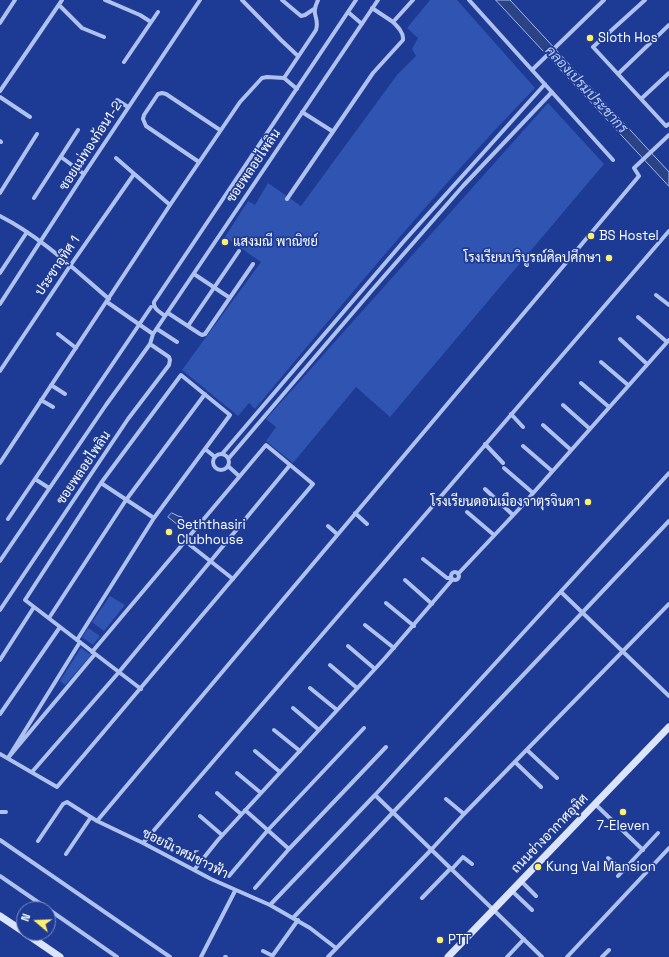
<!DOCTYPE html>
<html>
<head>
<meta charset="utf-8">
<style>
	body { margin:0 }
	#map { position:relative; width:669px; height:957px; overflow:hidden; background:#1d3b94; font-family:"Space Grotesk",sans-serif }
	canvas { display:block }
	.north { position:absolute; left:16px; top:901px; width:40px; height:40px; box-sizing:border-box; background:#1d3b94; border:1px solid #7789bf; border-radius:50%; rotate:289deg; font-size:11px; font-weight:700; line-height:16px; text-align:center; color:#fff }
	.north::after { content:''; display:block; margin:auto; width:14px; height:18px; background:#ffef6e; clip-path:polygon(50% 0,100% 100%,50% 72%,0 100%) }
</style>
</head>
<body>
<div id="map">
<canvas width="669" height="957"></canvas>
<div class="north">N</div>
</div>
<script>
const ctx = document.querySelector('canvas').getContext('2d');
ctx.lineJoin = 'round';
function paint(path, color) { ctx.fillStyle = color; ctx.fill(path, 'evenodd'); }
function trace(path, color, width, dash) { ctx.strokeStyle = color; ctx.lineWidth = width; ctx.lineCap = dash ? 'butt' : 'round'; ctx.setLineDash(dash || []); ctx.stroke(path); }
function label(font, color, halo, rows, align = 'center') {
  ctx.font = font + ' "Space Grotesk",Sarabun,sans-serif'; ctx.lineWidth = 3.5; ctx.setLineDash([]); ctx.textBaseline = 'middle'; ctx.strokeStyle = halo; ctx.fillStyle = color; for (const [text, x, y, turn = 0] of rows) {
    ctx.save(); ctx.translate(x, y); ctx.rotate((+turn || 0) * Math.PI / 180); ctx.textAlign = isNaN(turn) ? turn : align; if (halo) ctx.strokeText(text, 0, 0); ctx.fillText(text, 0, 0); ctx.restore();
  }
}
paint(new Path2D(`
	M430 0H457L535 88C436 190 346 300 255 409L249 403 238 416 182 370 261 262 225 237 248 201 255 205 268 183 301 206 397 75 416 56 412 49 418 38 407 28Z
	M548 103 604 164 390 417 356 387 293 463 266 441 276 427 266 419Z
	M110 596 125 605 104 631 92 622Z
	M88 628 100 636 93 645 82 637Z
	M81 648 91 655 65 685 60 681Z`), '#3054b2');
const water = new Path2D(`
	M496 0H510L669 172V186Z
	M172 513 178 516 182 517V520L186 525 183 529 168 517Z`);
paint(water, '#2b4285');
trace(water, '#a2b9f1', 1);
trace(new Path2D(`
	M105 0 140 15 151 22
	M242 0 281 40 298 56
	M282 0 301 16 305 15 314 9
	M469 0 613 160
	M645 0 593 47 666 126 669 124
	M59 5 82 28 104 37
	M372 8 393 22
	M348 12 362 24
	M0 23 15 0
	M124 62 158 12
	M532 70 604 0
	M618 74 669 25
	M284 78 297 89
	M0 91 62 0
	M0 97 30 117
	M641 99 669 73
	M117 100 128 107
	M302 112 332 131
	M0 141 1 142
	M61 157 84 174
	M116 158 170 205
	M199 162 146 126 143 119 144 115 158 94 162 93 166 94 220 130
	M0 193 37 134
	M34 198 78 130
	M287 199 373 73 403 40C404 33 398 27 393 22L413 0
	M0 216C41 237 74 269 109 299
	M0 273 27 232
	M194 274 230 298
	M656 295 669 305
	M107 302 153 334
	M0 304 84 174 200 0
	M168 313 200 334 202 335 205 334 253 264
	M165 316C160 312 153 309 154 302L356 0
	M638 317 667 342
	M188 326 239 251
	M157 329 177 342
	M58 334 76 348
	M620 339 647 364
	M601 362 628 385
	M0 371 70 266 134 174
	M581 383 609 407
	M51 385 65 394
	M41 400 53 407
	M563 405 590 429
	M511 414 523 427
	M543 425 571 450
	M485 444 503 463
	M523 446 552 471
	M205 449 215 457
	M213 462a8 8 0 1 1 16 0a8 8 0 1 1-16 0Z
	M222 454 404 241 545 84
	M229 458 373 289 463 186 552 92
	M0 463 170 205 240 102 262 78 267 77 284 78 316 30C320 17 310 16 318 0
	M228 466 239 476
	M504 468 533 493
	M35 479 49 488
	M101 483 154 518
	M485 489 513 515
	M467 512 494 535
	M355 513 367 524
	M8 519 151 307
	M328 526 337 534
	M185 541 233 579
	M423 559 447 578H450
	M0 561 106 405 150 344 153 334 378 0
	M451 576a4 4 0 1 1 8 0a4 4 0 1 1-8 0Z
	M458 574 519 509 669 340
	M405 580 432 604
	M561 592 669 696
	M386 603 414 626
	M0 610 128 419 169 365 170 360 169 357 150 344
	M49 618 126 500 205 394
	M365 625 394 648
	M77 640 154 518 230 415 181 375 101 483 25 600 141 689
	M80 642 8 758 95 654
	M348 646 375 669
	M0 660 34 607
	M330 665 357 688
	M310 688 337 710
	M293 708 319 730
	M0 714 60 627
	M274 730 300 751
	M527 750 557 778
	M255 751 280 772
	M0 754 57 787 313 484 266 445 92 652
	M515 762 541 787
	M32 772 119 672 290 465
	M237 773 261 793
	M217 793 241 814
	M375 795 542 957
	M446 799 464 814
	M595 804 643 850
	M245 810 289 849
	M0 812H6
	M200 816 222 835
	M97 821 639 176 634 168 669 135
	M0 840 170 957
	M38 841 63 804 67 802 97 821 143 843 211 879 270 905 310 928 336 948
	M143 843 669 231
	M66 854 91 817
	M608 858 623 871
	M452 869 463 857 472 864
	M194 870 218 840 385 658 452 580
	M0 876 48 909
	M229 876 268 830 364 728
	M618 876 658 833
	M521 881 536 896
	M255 888 289 849 386 747
	M512 891 532 910
	M422 898 451 868
	M270 905 375 795 669 473
	M48 909 117 957
	M293 918 669 521
	M263 951 271 955H273L298 920
	M201 957 235 891
	M225 957H226
	M328 957 431 850 464 814 669 604
	M507 957 524 939
	M567 957 669 848
	M602 957 609 950`), '#afc1ef', 4);
trace(new Path2D(`
	M0 916 24 932
	M25 933 60 957
	M448 957 669 727`), '#dce4fb', 7);
for (const [x, y, r, color] of [
	[590,38,4,"#ffef6e"],
	[591,236,4,"#ffef6e"],
	[225,242,4,"#ffef6e"],
	[609,258,4,"#ffef6e"],
	[588,502,4,"#ffef6e"],
	[169,532,4,"#ffef6e"],
	[623,812,4,"#ffef6e"],
	[538,867,4,"#ffef6e"],
	[440,940,4,"#ffef6e"]
]) { const dot = new Path2D(); dot.arc(x, y, r, 0, 2 * Math.PI); ctx.fillStyle = color; ctx.fill(dot); trace(dot, '#1d3b94', 1.5); }
label('13px', '#fff', '#1d3b94', [
	["Sloth Hos",598,38],
	["BS Hostel",599,236],
	["แสงมณี พาณิชย์",233,242],
	["โรงเรียนบริบูรณ์ศิลปศึกษา",601,258,"right"],
	["โรงเรียนดอนเมืองจาตุรจินดา",580,502,"right"],
	["Seththasiri",177,525],
	["Clubhouse",177,540],
	["7-Eleven",623,826,"center"],
	["Kung Val Mansion",546,867],
	["PTT",448,940]
], 'left');
label('13px', '#fff', '#1d3b94', [
	["ซอยแม่ทองก้อน1-2",91,146,-57],
	["ซอยพลอยไพลิน",254,166,-56],
	["ประชาอุทิศ 1",58,266,-56],
	["ซอยพลอยไพลิน",84,468,-56],
	["ถนนช่างอากาศอุทิศ",550,834,-46],
	["ซอยนิเวศม์ชาวฟ้า",185,854,27]
]);
label('italic 14px', '#bbccf6', '#1d3b94', [
	["คลองเปรมประชากร",586,90,47]
]);
</script>
</body>
</html>
